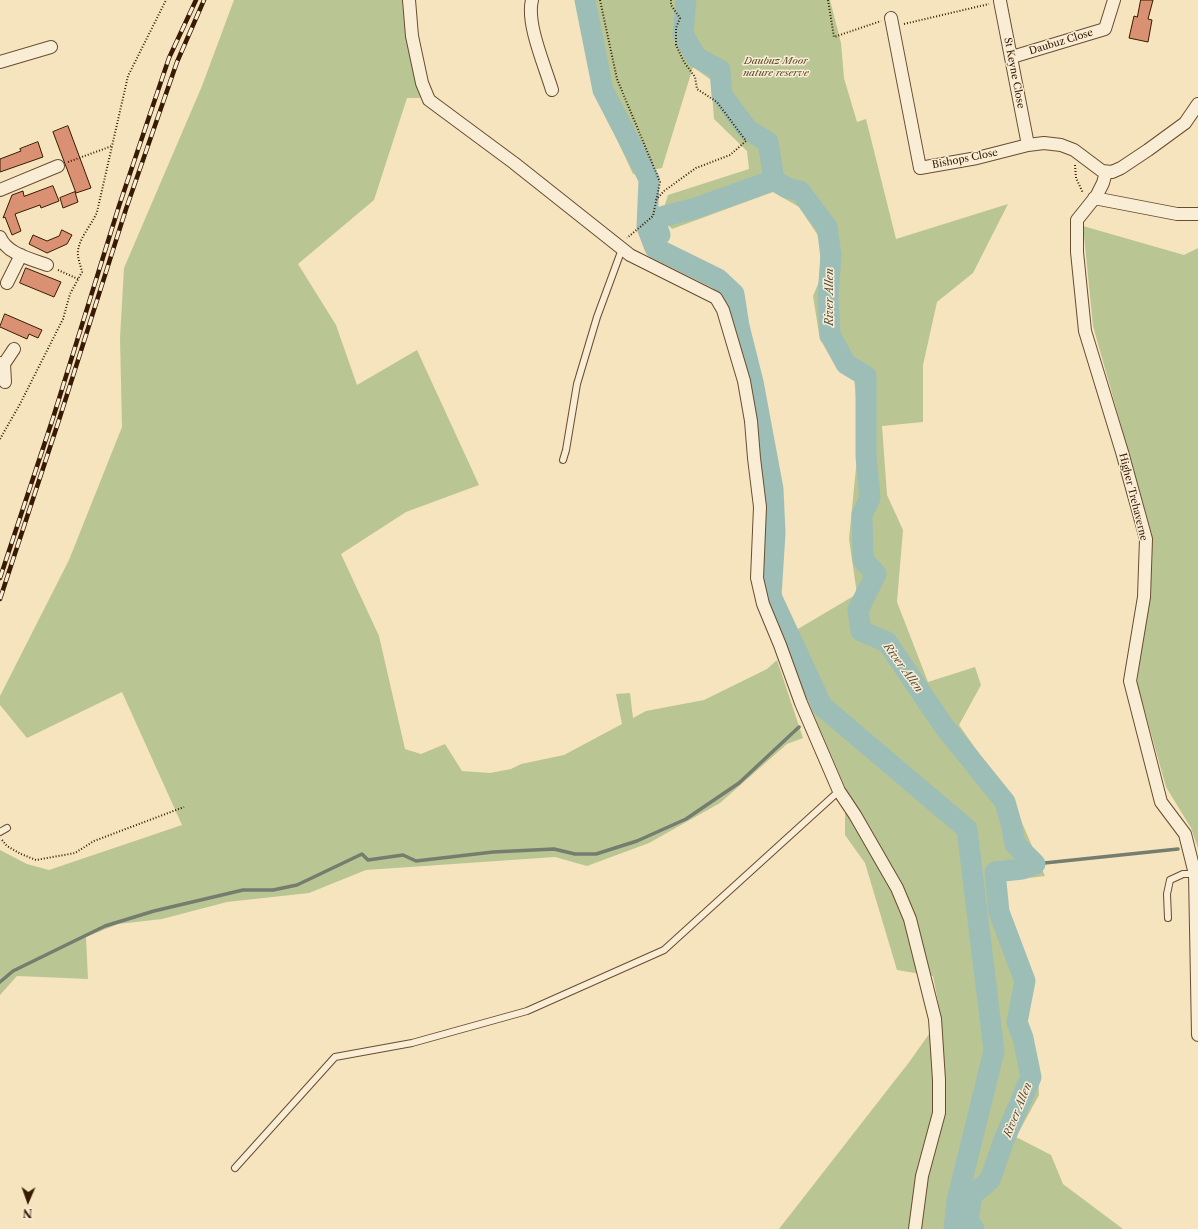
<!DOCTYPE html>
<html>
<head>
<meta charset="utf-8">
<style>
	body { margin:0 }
	#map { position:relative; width:1198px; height:1229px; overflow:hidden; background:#f6e4be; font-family:"Libre Caslon Text",serif }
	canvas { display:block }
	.north { position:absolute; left:8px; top:1181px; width:40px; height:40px; -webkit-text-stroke:3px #f9edd5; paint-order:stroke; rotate:182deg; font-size:11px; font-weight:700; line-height:16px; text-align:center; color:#381b02 }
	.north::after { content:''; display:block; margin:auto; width:14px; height:18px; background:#381b02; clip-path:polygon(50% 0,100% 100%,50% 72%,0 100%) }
</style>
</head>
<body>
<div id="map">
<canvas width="1198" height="1229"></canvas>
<div class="north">N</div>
</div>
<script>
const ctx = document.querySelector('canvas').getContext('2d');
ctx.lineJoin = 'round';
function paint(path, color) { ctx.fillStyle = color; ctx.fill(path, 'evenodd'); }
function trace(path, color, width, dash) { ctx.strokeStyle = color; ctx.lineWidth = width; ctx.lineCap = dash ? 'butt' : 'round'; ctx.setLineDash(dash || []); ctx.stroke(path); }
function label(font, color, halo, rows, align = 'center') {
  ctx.font = font + ' "Libre Caslon Text",serif'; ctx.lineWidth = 3; ctx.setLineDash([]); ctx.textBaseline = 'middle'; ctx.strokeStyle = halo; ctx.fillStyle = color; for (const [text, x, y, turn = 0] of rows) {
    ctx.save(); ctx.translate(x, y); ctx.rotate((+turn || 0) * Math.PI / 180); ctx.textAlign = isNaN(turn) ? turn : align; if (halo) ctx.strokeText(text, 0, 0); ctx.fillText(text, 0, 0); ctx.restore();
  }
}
paint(new Path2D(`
	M234 0H402L409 51 420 98H407L374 200 298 264 336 325 357 385 417 350 479 485 406 512 341 554 379 636 405 749 421 754 445 744 462 771 490 773 511 769 521 764 564 755 622 724 616 694 630 693 633 718 646 711 704 700 767 669 777 660 803 738 787 744 720 803 649 843 587 866 555 857 366 870 309 893 227 902 162 919 118 924 86 937 88 979 17 976 0 995V850L27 864 49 870 182 825 122 692 27 738 0 705V696L69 560 122 427 120 338 124 268 202 86Z
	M576 0H830L841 43 844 78 857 122 866 119 896 239 1008 204 973 273 937 302 923 365V422L882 426 887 495 903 530 897 602 928 682 975 667 981 685 959 725 1013 802 1045 876 990 883 1031 983 1009 1017 1038 1067 1039 1095 1016 1137 1051 1155 1063 1184 1123 1229H779L910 1061 941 1017 933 976 897 970 865 863 845 835V787L781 639 857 594 849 539 860 427 854 380 820 340 813 296 821 277 819 237 799 207 773 192 672 229 661 217 668 195 749 169 747 151 714 119 711 80 693 67 662 168 633 174 599 101Z
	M1083 226 1184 255 1198 248V848L1191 828 1166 787 1137 683 1150 588 1152 535 1093 326Z`), '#bac594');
trace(new Path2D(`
	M816 712 822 706
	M1035 864 1178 849
	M0 982 13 971 105 926 154 911 243 890H273L297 885 362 854 368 860 403 855 416 861 493 852 554 849 575 854H596L637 841 686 819 739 783 799 727`), '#757d6e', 3.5);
trace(new Path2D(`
	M585 0 603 90 649 179 647 227 655 248 718 279 734 294 739 326 753 382 773 489 775 533 771 596 822 706 967 829 994 1051 957 1201 954 1229
	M686 0 683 34 696 57 720 70 722 95 748 130 768 142 774 180 787 188 800 191 827 227 831 255 828 296 830 335 846 364 866 376V456L870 498 862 515 863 560 876 574 858 610 861 631 887 642 943 725 1005 802 1011 823 1015 844 1035 864 1022 869 995 872 999 912 1025 981 1017 1022 1023 1038 1031 1077 1004 1140 990 1180 972 1195 968 1220 974 1229
	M653 238 660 235 656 223 661 217 696 208 774 180`), '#9dbeb6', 21);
const building = new Path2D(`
	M1141 0H1153L1148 19 1152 20 1148 42 1129 38 1134 16 1137 17Z
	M68 126 91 188 76 193 53 132Z
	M38 142 43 157 0 172V159L21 151 20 149Z
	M53 186 59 201 41 208 40 205 15 214 21 231 12 235 5 217 3 218 12 195 23 191 24 196Z
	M75 192 78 202 63 208 60 198Z
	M62 230 72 235 67 244 47 253 29 244 33 235 47 241 59 236Z
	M26 268 61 282 54 297 20 283Z
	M5 314 42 330 38 338 29 334 27 339 0 327Z`);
paint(building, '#d99073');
trace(building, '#381b02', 1);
const lane = new Path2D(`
	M563 460 566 450 577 384 597 317 622 249
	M0 832 7 828
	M1168 918 1167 894 1170 880 1183 874H1195
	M235 1168 335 1057 412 1043 527 1011 664 950 839 791`);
const street = new Path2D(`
	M409 0 412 36 422 83 429 100 514 163 630 255 716 298 723 310 744 381 751 421 754 458 760 507 757 578 763 604 780 645 801 703 839 791 855 815 897 888 910 919 935 1019 939 1080V1113L922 1176 915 1229
	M532 0C526 24 545 66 552 90
	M1000 1 1028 145
	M891 18 920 168 977 158 1028 145 1044 143 1061 145 1074 150 1102 171 1112 172 1121 168 1148 150 1185 123 1198 104
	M1012 57 1105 29 1114 0
	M0 62 51 47
	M1106 172 1103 183 1097 195 1077 220V252L1085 331 1122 452 1146 539 1144 597 1130 681 1161 802 1185 834 1195 874 1198 1035
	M0 190 58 166
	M1094 198 1177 214H1198
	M0 237C7 254 31 259 47 265
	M7 283 21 255
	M0 363 4 364 14 349
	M4 364 5 382`);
trace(lane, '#684d31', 8);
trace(street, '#684d31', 14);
trace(new Path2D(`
	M600 0 617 79 660 182 653 216 627 238
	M828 0 834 37 881 21
	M904 24 989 4
	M68 162 112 146
	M1075 165 1076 178 1083 193
	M656 200 664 191 696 168 730 155 746 141 717 102 697 89 695 77 684 62 676 45V28L680 18 671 5V0
	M58 270 78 279
	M0 439 20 404 63 319 70 294 82 272C81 267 79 262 78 256 76 241 92 225 97 212L128 76 166 0
	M2 840 7 846 21 854 36 860 75 853 94 841 184 807`), '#381b02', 2, [1, 2]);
trace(lane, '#f9edd5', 6);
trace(street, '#f9edd5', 12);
const rail = new Path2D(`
	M0 578 53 418 119 206 169 58 196 0
	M0 599 59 420 126 209 177 62 204 0`);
trace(rail, '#381b02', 4.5);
trace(rail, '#f9edd5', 3, [9]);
label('10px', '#381b02', '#f9edd5', [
	["Daubuz Close",1061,42,-17],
	["St Keyne Close",1014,73,79],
	["Bishops Close",965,159,-11],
	["Higher Trehaverne",1133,497,76]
]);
label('italic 10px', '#5f4e2e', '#f9edd5', [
	["Daubuz Moor",776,61],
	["nature reserve",776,73]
]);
label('italic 11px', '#564c38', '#f9edd5', [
	["River Allen",830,297,-90],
	["River Allen",903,668,54],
	["River Allen",1018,1110,-68]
]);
</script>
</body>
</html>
